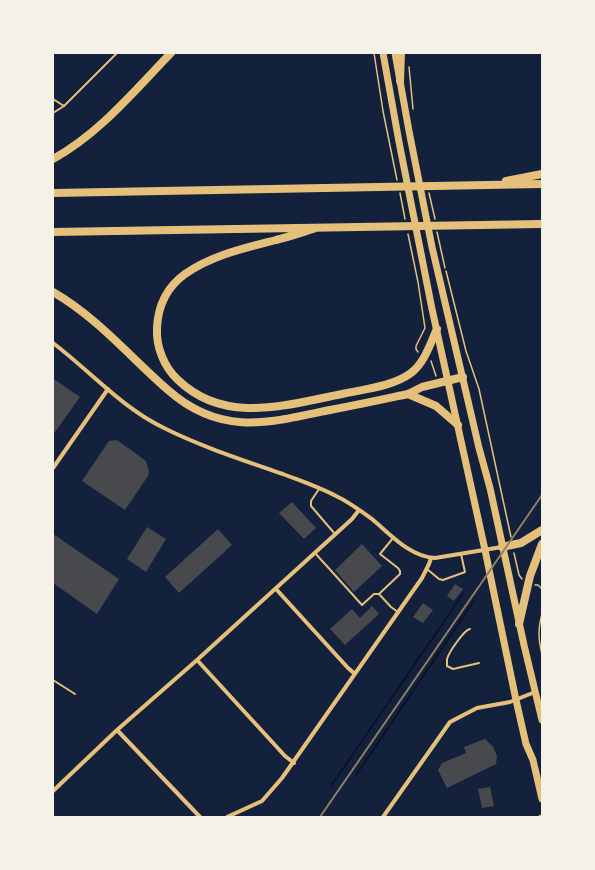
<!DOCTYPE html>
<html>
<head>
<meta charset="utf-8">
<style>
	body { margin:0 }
	#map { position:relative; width:595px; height:870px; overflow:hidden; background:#14213d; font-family:"Fira Sans",sans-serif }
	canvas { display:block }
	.frame { position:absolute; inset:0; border:54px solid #f6f1e7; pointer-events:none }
</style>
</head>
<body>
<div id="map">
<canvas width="595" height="870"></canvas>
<div class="frame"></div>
</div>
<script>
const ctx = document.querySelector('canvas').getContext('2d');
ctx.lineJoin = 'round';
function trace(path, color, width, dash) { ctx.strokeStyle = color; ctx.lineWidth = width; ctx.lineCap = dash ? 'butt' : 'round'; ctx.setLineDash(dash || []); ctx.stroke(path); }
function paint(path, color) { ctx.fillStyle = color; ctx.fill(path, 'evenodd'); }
trace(new Path2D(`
	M356 775 474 601
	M331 786 463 594`), '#0b132b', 2);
paint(new Path2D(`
	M54 379 80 397 55 432 53 431V380Z
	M117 440 146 461 149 472 148 476 125 510 82 481 109 441Z
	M292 502 316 528 304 539 279 513Z
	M147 527 166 539 146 572 127 559Z
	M218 529 232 545 179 593 165 577Z
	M53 534 119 579 97 614 53 583Z
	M362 544 382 566 354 592 335 570Z
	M455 584 463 589 454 601 447 596Z
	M423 603 433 610 423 623 413 617Z
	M372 606 379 614 345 645 330 629 352 609 360 618Z
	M485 739 493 747 497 756 496 764 447 788 438 770 442 763 466 753 464 747Z
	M490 787 494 806 482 808 478 789Z`), '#48494c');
trace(new Path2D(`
	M374 53 383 111 397 180
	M409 67 413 109
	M400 193 405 219
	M429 193 435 219
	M437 232 445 268
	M408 234 418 282 425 328 416 346V349L418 352
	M446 271 466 351 479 389 511 537
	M431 361 436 376
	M514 553 519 575 522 579
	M535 585H538L542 589
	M542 614C538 629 538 638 542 654`), '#e5c07b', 1.5);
trace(new Path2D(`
	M53 99 64 106
	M53 113 64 106 117 53
	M319 489 311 501V506L335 534
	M315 553 362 605 374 594H379L400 574V571L398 568 380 554 393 538
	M427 569 439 579 443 580 465 572 461 554
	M379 594 391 607 398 612
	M470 629C464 630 449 652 447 659 447 661 447 664 447 666L453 669 479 663
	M53 680 75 694`), '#e5c07b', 2);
trace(new Path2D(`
	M53 343C90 371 122 408 164 428 202 447 243 460 283 474 301 481 319 487 336 496 349 502 361 511 372 519 390 534 410 557 435 558L502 547
	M53 468 108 389
	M276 589 348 668 355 674
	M197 660 285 756 294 763
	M117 730 200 817
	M53 791 117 730 197 660 352 519 359 510
	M227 817 262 801 282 778 422 578 429 564 431 558
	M383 817 450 722 477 708 510 702 535 692
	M540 817 542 816`), '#e5c07b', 4);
trace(new Path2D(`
	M383 53 399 142 432 309 485 550 516 700 526 744 533 760 542 799
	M395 53 409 131 432 247 479 448 490 488 524 645 542 720`), '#e5c07b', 7);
trace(new Path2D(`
	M400 81 401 53
	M53 159C100 133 134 91 171 53
	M506 181 542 174
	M53 193 542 184
	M316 228C303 232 289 237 276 240 245 248 212 255 185 274 167 287 158 306 157 328 156 347 164 367 178 380 225 425 286 405 342 394 364 389 392 387 411 373 425 362 430 344 437 329
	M53 232 542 224
	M53 292C98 318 130 357 168 390 219 435 265 424 325 411 353 406 380 400 408 394L422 387 463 377
	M408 394 436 406 458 425
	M502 547 521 543 542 530
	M519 624 530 576 542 544`), '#e5c07b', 8);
trace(new Path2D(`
	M320 817 542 495`), '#918062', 2);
</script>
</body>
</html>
